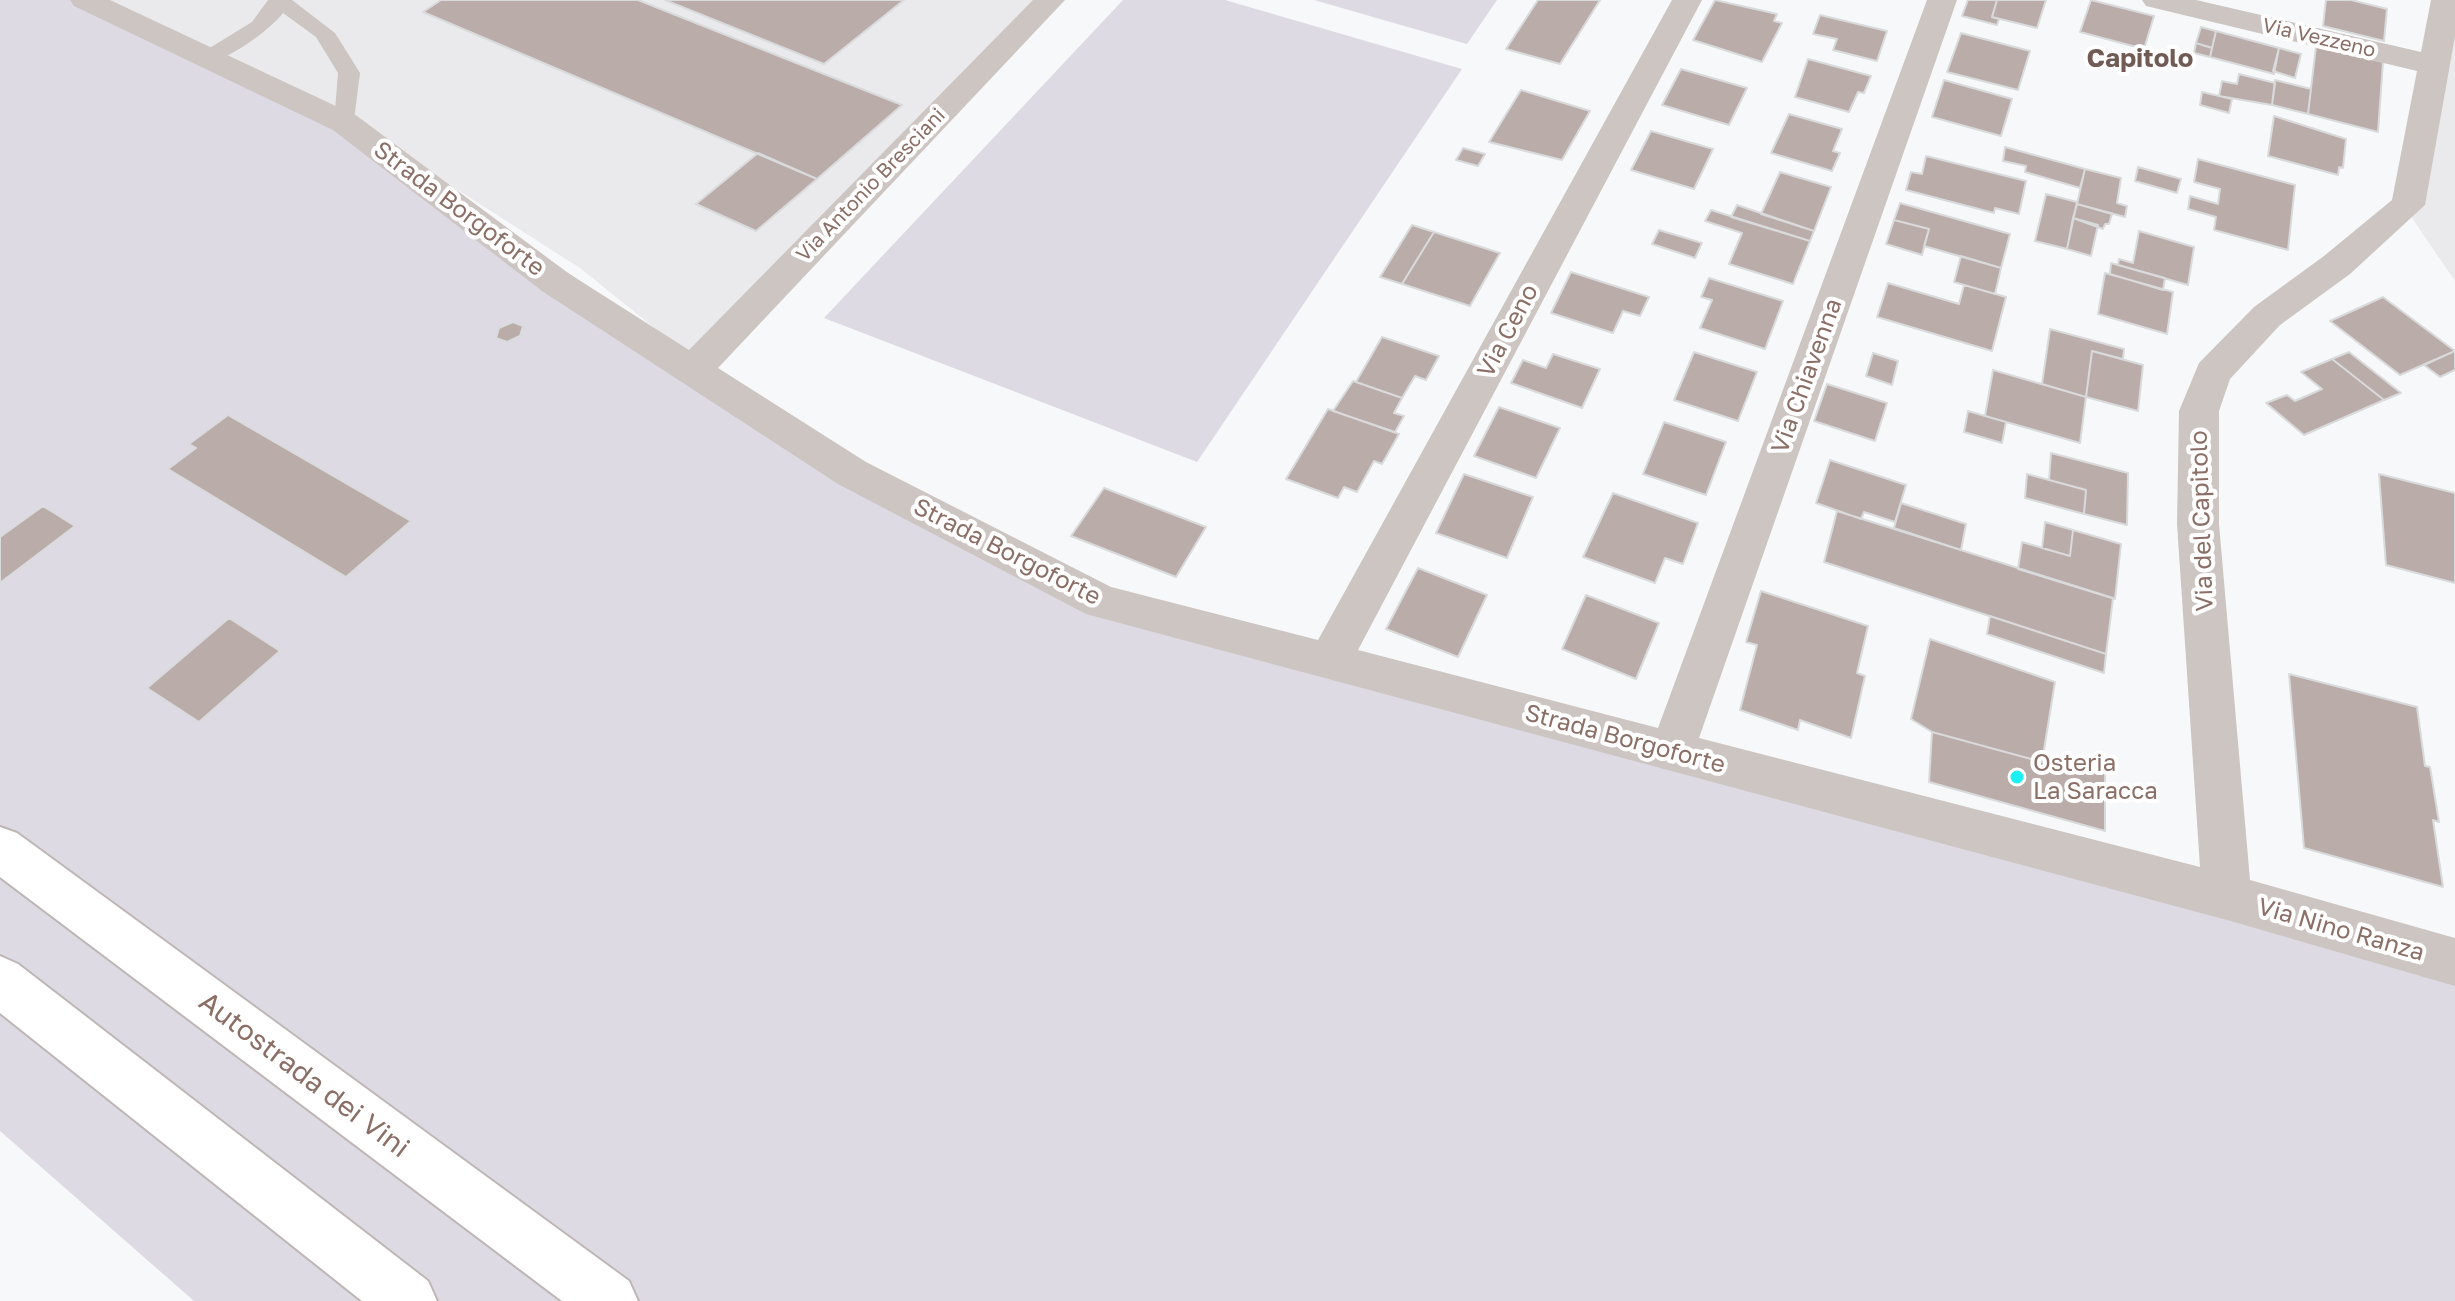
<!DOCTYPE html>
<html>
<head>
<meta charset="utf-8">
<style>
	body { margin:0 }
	canvas { display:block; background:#f7f8fa }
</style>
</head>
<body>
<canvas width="2455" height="1301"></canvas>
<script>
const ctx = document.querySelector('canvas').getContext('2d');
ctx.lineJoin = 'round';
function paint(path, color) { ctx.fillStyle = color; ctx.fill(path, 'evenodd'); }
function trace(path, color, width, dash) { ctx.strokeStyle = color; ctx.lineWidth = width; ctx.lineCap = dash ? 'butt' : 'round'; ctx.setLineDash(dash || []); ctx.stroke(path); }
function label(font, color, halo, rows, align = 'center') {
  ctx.font = font + ' "Golos Text",sans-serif'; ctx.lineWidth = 8; ctx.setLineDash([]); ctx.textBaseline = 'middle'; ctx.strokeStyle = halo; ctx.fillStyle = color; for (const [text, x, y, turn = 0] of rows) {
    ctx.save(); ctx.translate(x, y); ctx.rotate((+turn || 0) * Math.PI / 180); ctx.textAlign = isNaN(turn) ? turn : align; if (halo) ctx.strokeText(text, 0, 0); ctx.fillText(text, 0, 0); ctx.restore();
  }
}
paint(new Path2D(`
	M79 0H1053L698 363 580 268 345 118Z
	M2455 0V281L2403 205Z`), '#eae9eb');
paint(new Path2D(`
	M0 0H79L345 118 698 363 1104 603 2455 969V1301H194L0 1131Z
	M1123 0H1225L1462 69 1197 462 824 318Z
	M1314 0H1497L1467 44Z`), '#dedae4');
const building = new Path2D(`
	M441 0H638L902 105 817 179 423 12Z
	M665 0H904L824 64Z
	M1538 0H1600L1560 64 1506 49Z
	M1715 0 1777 14 1774 21 1782 23 1762 62 1693 40Z
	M1968 0H1997L1992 17 1999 19 1997 25 1962 16Z
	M1997 0H2046L2037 28 1992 17Z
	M2091 0 2154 16 2144 49 2080 32Z
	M2326 0H2351L2387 9 2384 41 2323 26Z
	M1820 15 1887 31 1877 61 1833 50 1837 39 1813 34Z
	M2201 27 2216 31 2212 48 2196 43Z
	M2216 31 2279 48 2274 74 2210 57Z
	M1961 33 2030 51 2018 90 1947 72Z
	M2196 43 2212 48 2210 57 2194 53Z
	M2316 46 2383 62 2378 132 2308 114Z
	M2279 48 2301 54 2295 78 2273 71Z
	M1808 59 1871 76 1864 93 1858 92 1849 112 1795 97Z
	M1681 69 1747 88 1729 125 1662 105Z
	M2239 74 2275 83 2272 105 2219 96 2222 81 2237 84Z
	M1944 80 2012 99 2001 136 1932 117Z
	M2275 80 2311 89 2308 114 2272 105Z
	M1521 90 1590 111 1562 160 1489 142Z
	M2202 92 2232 99 2229 113 2200 105Z
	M1789 114 1842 129 1833 151 1840 153 1832 171 1771 153Z
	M2274 116 2346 139 2343 168 2339 167 2338 175 2268 156Z
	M1651 131 1713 149 1694 189 1631 170Z
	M2005 147 2085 169 2080 188 2025 172 2026 166 2003 161Z
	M1463 148 1485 154 1478 166 1456 160Z
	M758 153 817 179 756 231 696 204Z
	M1926 156 2026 181 2019 214 1995 208 1994 213 1906 190 1911 172 1922 174Z
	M2198 159 2295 185 2288 250 2214 230 2216 217 2188 209 2190 196 2218 204 2220 189 2194 182Z
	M2138 167 2181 179 2177 193 2135 181Z
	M2085 169 2121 178 2117 203 2127 206 2125 217 2077 204Z
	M1780 172 1831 187 1814 231 1761 214Z
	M2046 194 2077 202 2067 249 2035 241Z
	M1900 203 2010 234 2001 268 1924 246 1929 229 1894 220Z
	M2077 204 2112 214 2109 224H2105L2103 229 2073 218Z
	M1737 205 1814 231 1810 241 1731 217Z
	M1711 210 1810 241 1793 284 1729 264 1742 233 1705 221Z
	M2073 218 2098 225 2091 256 2067 249Z
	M1894 220 1929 229 1922 255 1886 244Z
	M1412 225 1434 232 1402 284 1380 277Z
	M1659 230 1702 243 1695 258 1652 244Z
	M2139 231 2194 247 2188 285 2118 265 2119 259 2133 263Z
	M1434 232 1500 253 1470 306 1402 284Z
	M1961 256 2001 268 1995 294 1954 282Z
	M2111 263 2165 278 2163 290 2110 274Z
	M1571 272 1649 297 1640 316 1623 311 1613 333 1551 313Z
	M2105 273 2173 292 2167 334 2098 314Z
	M1709 278 1783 301 1765 349 1700 328 1712 300 1701 297Z
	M1888 283 1959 304 1964 285 2006 297 1992 351 1877 317Z
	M2383 297 2455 351 2400 375 2330 321Z
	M513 322 523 326 520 336 507 342 496 338 499 328Z
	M2050 329 2124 349 2123 359 2092 351 2086 397 2042 384Z
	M1382 337 1439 356 1426 380 1415 376 1402 398 1356 382Z
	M2092 351 2143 365 2138 411 2086 397Z
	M2455 351V370L2440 377 2424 365Z
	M1694 352 1757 372 1738 421 1674 400Z
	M2349 352 2401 393 2384 400 2332 359Z
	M1873 353 1898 361 1892 385 1866 376Z
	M1553 354 1600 369 1582 408 1511 383 1523 360 1546 368Z
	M2332 359 2384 400 2304 435 2266 403 2287 395 2295 401 2322 389 2301 372Z
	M1993 370 2086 397 2080 443 1985 416Z
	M1353 381 1402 398 1394 413 1404 416 1395 432 1333 411Z
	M1827 384 1887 403 1875 441 1814 421Z
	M1499 407 1560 428 1536 478 1474 456Z
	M1328 409 1399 434 1382 464 1374 461 1357 492 1344 487 1338 498 1286 479Z
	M1968 411 2006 422 2002 443 1964 432Z
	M228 415 411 521 346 577 168 469 196 448 189 444Z
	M1664 422 1726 442 1706 495 1643 474Z
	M2051 453 2128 473 2127 525 2084 514 2086 490 2049 480Z
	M1830 460 1906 485 1895 522 1864 512 1861 519 1816 503Z
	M1464 474 1533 497 1507 558 1436 533Z
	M2027 474 2086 490 2084 514 2025 498Z
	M2379 474 2455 493V583L2386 565Z
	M1104 488 1206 527 1176 577 1071 536Z
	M1613 493 1698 523 1683 564 1665 558 1655 583 1583 557Z
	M1901 503 1966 524 1961 550 1894 528Z
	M43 506 75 526 0 583V537Z
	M1837 511 2113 598 2106 654 1824 562Z
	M2045 522 2073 530 2070 556 2042 548Z
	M2073 530 2121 544 2115 599 2018 569 2022 542 2070 556Z
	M1418 568 1487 595 1458 657 1386 629Z
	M1761 591 1868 626 1857 673 1865 676 1851 738 1800 720 1798 730 1740 710 1757 645 1746 642Z
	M1586 595 1659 623 1636 679 1562 649Z
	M1990 616 2106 654 2104 673 1987 634Z
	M229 618 280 651 199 722 147 688Z
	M1930 639 2055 682 2042 762 1932 732 1911 719Z
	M2289 674 2417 707 2425 766 2430 767 2439 822 2433 820 2443 887 2304 848Z
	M1932 732 2042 762V755L2105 772V831L1929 782Z`);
paint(building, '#baaca9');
trace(building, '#d9dadc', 2);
const highway = new Path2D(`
	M0 827 17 833 629 1281 638 1301H562L0 877Z
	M0 956 18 964 428 1281 437 1301H362L0 1013Z`);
trace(highway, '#bdb6b4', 4);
paint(new Path2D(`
	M268 0H292L335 33 360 73 353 128 345 130 334 123 338 73 316 37 283 13C269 31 221 67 198 62L195 57 252 22Z`), '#ccc5c2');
paint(new Path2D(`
	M70 0H110L357 116 568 273 689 350 1033 0H1065L718 368 866 462 1111 587 1318 640 1672 0H1702L1358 650 1658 728 1927 0H1957L1699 738 2200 867 2177 524 2179 411 2199 363 2254 307 2324 256 2392 200 2417 71 2146 6 2142 0H2196L2421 52 2431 0H2455V36L2425 205 2350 274 2280 325 2230 379 2219 411V524L2250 880 2455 938V986L2227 920 1086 614 838 484 542 291 333 130 74 6Z`), '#ccc5c2');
paint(highway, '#fff');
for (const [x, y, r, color] of [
	[2017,777,8,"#1cf0f5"]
]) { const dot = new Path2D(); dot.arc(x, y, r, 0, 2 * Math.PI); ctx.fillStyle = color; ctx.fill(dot); trace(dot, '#fff', 3); }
label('20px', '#8b6f66', '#fff', [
	["Via Vezzeno",2319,38,13],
	["Via Antonio Bresciani",871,185,-46]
]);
label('24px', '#8b6f66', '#fff', [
	["Strada Borgoforte",459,209,37],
	["Via Ceno",1508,331,-62],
	["Via Chiavenna",1807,376,-70],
	["Via del Capitolo",2202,521,-92],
	["Strada Borgoforte",1007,552,27],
	["Strada Borgoforte",1625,739,15],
	["Via Nino Ranza",2341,930,16]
]);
label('24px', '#8b6f66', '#fff', [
	["Osteria",2033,763],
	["La Saracca",2033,791]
], 'left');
label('bold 26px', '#705b55', '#fff', [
	["Capitolo",2140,59]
]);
label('28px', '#8b6f66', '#fff', [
	["Autostrada dei Vini",304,1075,37]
]);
</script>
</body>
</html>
